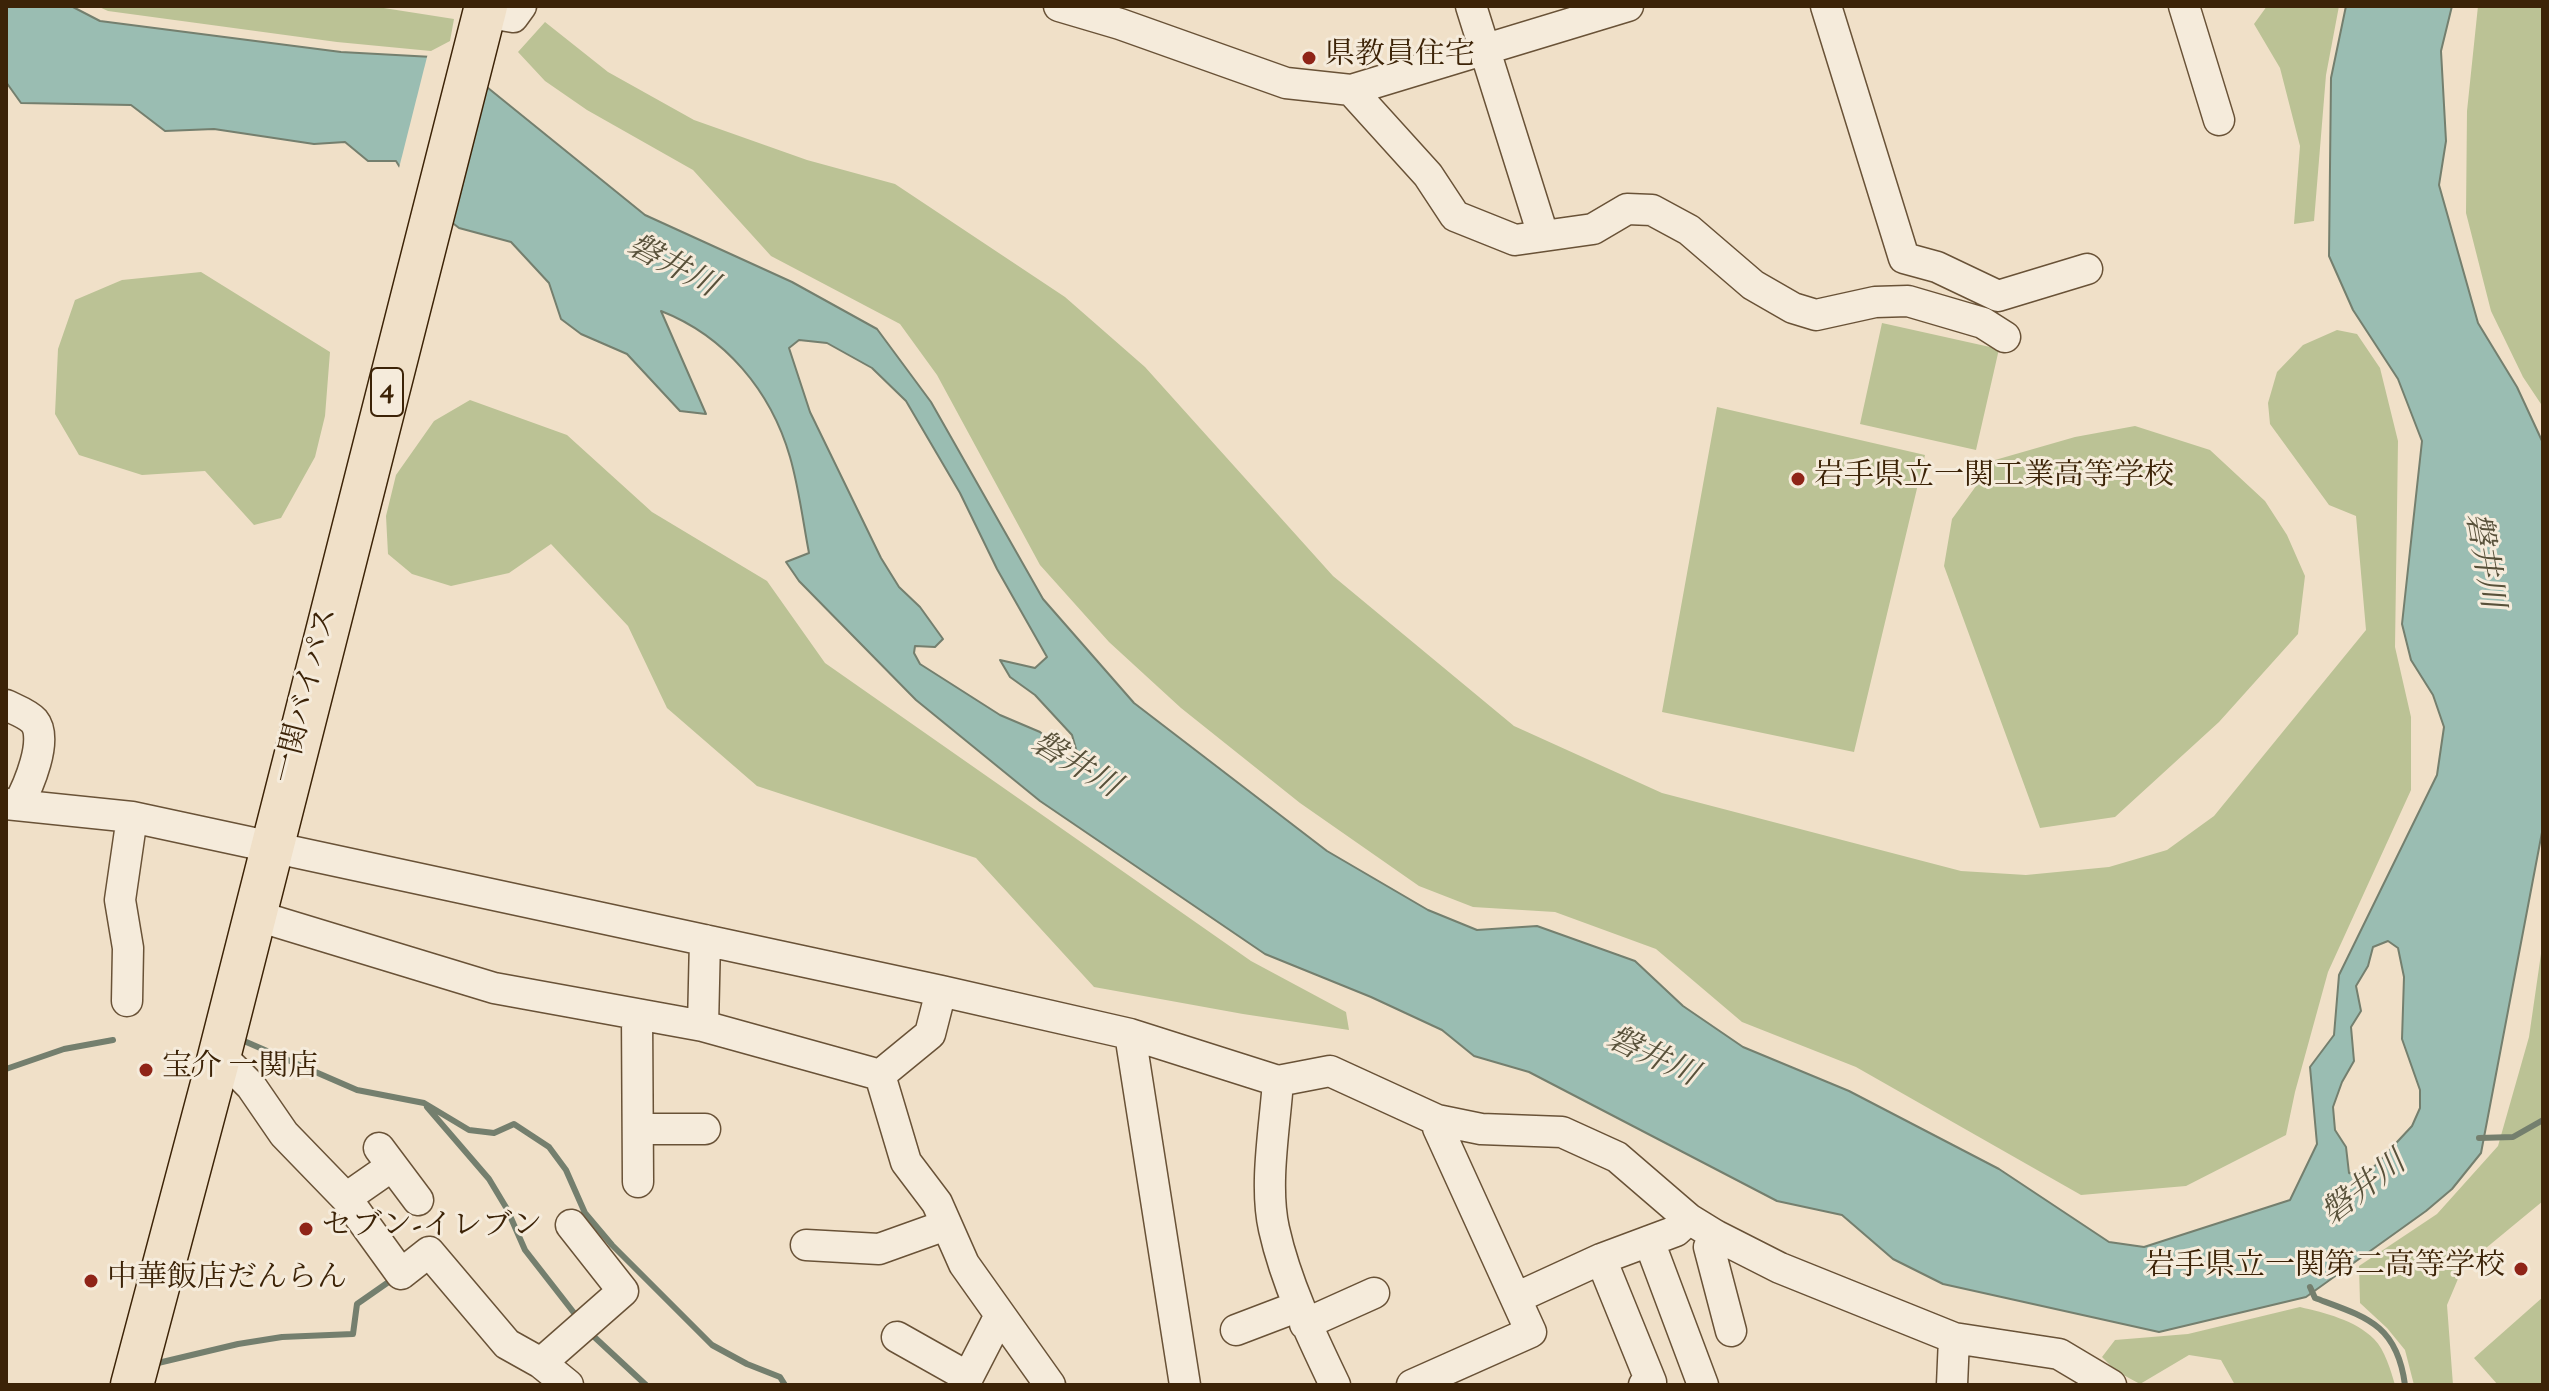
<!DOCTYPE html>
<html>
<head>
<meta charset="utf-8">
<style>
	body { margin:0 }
	#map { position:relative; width:2549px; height:1391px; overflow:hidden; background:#f0e0c8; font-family:"Sorts Mill Goudy",serif }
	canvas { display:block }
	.frame { position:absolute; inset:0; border:8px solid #3c2307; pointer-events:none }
</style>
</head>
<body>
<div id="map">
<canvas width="2549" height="1391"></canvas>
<div class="frame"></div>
</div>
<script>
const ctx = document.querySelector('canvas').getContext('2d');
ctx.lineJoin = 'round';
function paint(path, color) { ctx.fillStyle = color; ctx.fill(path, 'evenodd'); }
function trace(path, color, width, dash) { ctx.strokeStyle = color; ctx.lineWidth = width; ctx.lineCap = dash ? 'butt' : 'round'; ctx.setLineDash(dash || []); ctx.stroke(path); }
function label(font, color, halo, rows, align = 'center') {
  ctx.font = font + ' "Sorts Mill Goudy","Noto Serif JP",serif'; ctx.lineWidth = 6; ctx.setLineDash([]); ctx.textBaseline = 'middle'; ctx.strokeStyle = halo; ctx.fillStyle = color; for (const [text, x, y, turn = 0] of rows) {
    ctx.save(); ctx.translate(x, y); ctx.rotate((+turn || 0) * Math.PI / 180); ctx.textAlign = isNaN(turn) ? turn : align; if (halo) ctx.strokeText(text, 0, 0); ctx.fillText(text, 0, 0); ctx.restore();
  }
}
paint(new Path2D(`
	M97 6H371L454 19 450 41 431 51 337 42 108 11Z
	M2267 6H2339L2326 75 2314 221 2294 224 2300 146 2280 68 2254 24Z
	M2478 6H2543V407L2523 377 2491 311 2466 213 2467 111Z
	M545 22 608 72 694 120 807 160 895 184 1065 297 1145 367 1333 576 1514 726 1662 793 1961 871 2026 875 2109 867 2167 850 2214 816 2366 630 2356 516 2329 505 2270 424 2268 403 2277 372 2303 345 2337 330 2357 334 2380 368 2398 441 2395 647 2411 717V790L2328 972 2295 1092 2286 1135 2186 1186 2081 1195 1856 1067 1742 1022 1656 949 1555 912 1473 907 1419 886 1300 803 1181 708 1109 642 1040 565 937 375 900 324 771 256 693 170 587 110 545 81 518 52Z
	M201 272 330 352 325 416 315 457 281 518 254 525 205 471 142 475 79 455 55 414 58 349 75 300 122 280Z
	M1882 323 1999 349 1976 450 1860 424Z
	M470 400 567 435 652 512 767 581 825 663 1251 961 1346 1012 1349 1030 1243 1014 1094 987 976 858 757 786 667 708 628 626 551 544 509 573 451 586 412 574 388 554 386 516 396 475 434 421Z
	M1717 407 1925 455 1854 752 1662 712Z
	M2135 426 2210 450 2265 501 2287 535 2305 576 2298 634 2219 722 2115 817 2040 828 1944 566 1952 519 1995 460 2075 437Z
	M2543 940V1201L2463 1267 2447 1305 2453 1385H2414L2405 1350 2387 1328 2360 1303 2359 1266 2437 1214 2498 1146 2529 1037Z
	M2543 1297V1385H2498L2474 1358Z
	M2300 1307C2325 1313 2355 1320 2374 1339 2385 1350 2391 1371 2395 1385H2235L2221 1360 2189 1355 2140 1384 2116 1371 2102 1357 2115 1340 2188 1334Z`), '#bbc295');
const water = new Path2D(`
	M6 6H71L100 21 341 52 451 58 645 215 792 282 877 329 931 402 1043 599 1134 703 1327 851 1428 910 1477 930 1537 926 1635 961 1683 1006 1743 1047 1849 1091 1999 1169 2109 1242 2144 1247 2290 1200 2317 1144 2310 1067 2334 1035 2339 975 2437 775 2444 727 2433 695 2411 660 2402 624 2422 441 2398 379 2353 310 2329 256 2331 78 2346 6H2452L2441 51 2446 141 2439 185 2478 323 2517 387 2543 443V827L2481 1153 2452 1189 2426 1211 2306 1297 2159 1332 1943 1284 1893 1259 1842 1215 1777 1201 1529 1072 1474 1056 1442 1030 1371 997 1265 954 1040 801 916 700 799 581 786 562 809 553C803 522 799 488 790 457 771 391 725 336 661 311L706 414 680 411 627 354 581 334 561 319 549 283 511 242 459 228 417 195 396 161H368L345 142 314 144 214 129 165 131 131 105 21 103 6 82ZM799 340 827 343 872 368 906 401 960 493 997 569 1047 657 1035 668 1000 660 1010 677 1035 695 1072 735 1078 756 1068 757 1040 732 1000 715 920 664 914 653 915 646 935 647 943 639 920 607 899 587 881 558 810 412 789 348ZM2388 941 2398 948 2404 977 2402 1039 2420 1090V1108L2412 1126 2370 1171 2355 1175 2349 1173 2346 1147 2335 1130 2333 1107 2342 1082 2354 1061 2351 1027 2361 1011 2356 986 2368 966 2373 947Z`);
paint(water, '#9abdb2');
trace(water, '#747f6e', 2);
paint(new Path2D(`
	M428 53 453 55 450 226 415 198 398 172Z`), '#f0e0c8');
trace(new Path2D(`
	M244 1041 357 1090 424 1103 469 1130 494 1133 514 1124 549 1147 566 1170 585 1213 612 1245 712 1345 747 1364 780 1377 785 1385
	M6 1069 64 1049 113 1040
	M427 1107 489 1179 507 1209 525 1250 578 1318
	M2479 1138 2513 1137 2543 1120
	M2310 1287 2315 1298C2366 1317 2397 1324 2405 1385
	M590 1333 646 1385
	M158 1363 238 1344 282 1337 353 1334 357 1304 390 1281`), '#747f6e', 6);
const minor = new Path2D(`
	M1059 6 1120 24 1286 83 1351 90 1628 6
	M1471 6 1543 235
	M1826 6 1904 258 1937 267 1998 296 2087 269
	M2184 6 2219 120
	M501 15 513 17 521 6
	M1351 90 1428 175 1455 216 1515 240 1593 229 1627 209 1652 210 1689 230 1753 285 1793 308 1816 315 1875 302 1908 301 1983 323 2005 337
	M6 705C14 709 28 714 34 721 49 739 28 787 18 805
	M6 804 132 817 941 991 1130 1034 1185 1385
	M254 915 494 988 703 1026 880 1075
	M941 991 930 1034 880 1075 906 1162 937 1203 964 1264 1050 1385
	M127 1001 128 948 120 900 132 817
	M637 1014 638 1182
	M703 1026 705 940
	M1130 1034 1278 1081C1275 1126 1264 1185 1274 1229 1286 1283 1311 1335 1335 1385
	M218 1061 231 1066 251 1086 284 1134 346 1198 401 1274 429 1252 507 1344 541 1363 568 1385
	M1278 1081 1330 1071 1437 1120 1481 1129 1562 1132 1617 1157 1689 1219 1715 1235 1780 1268 1954 1338 1952 1385
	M638 1129H705
	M379 1148 418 1200
	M346 1198 392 1166
	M1715 1235 1709 1247 1731 1331
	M1649 1241 1703 1385
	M806 1245 879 1249 946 1225
	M1601 1259 1651 1382 1644 1385
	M1516 1298 1601 1259 1676 1231 1689 1219
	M1305 1324 1374 1293
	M1236 1330 1299 1306
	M897 1337 968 1377
	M1954 1338 2059 1354 2111 1385
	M541 1363 623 1291 571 1225
	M964 1385 999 1317
	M1412 1385 1531 1332 1438 1128 1437 1120`);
const highway = new Path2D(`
	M132 1385 218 1061 486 6`);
trace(minor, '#695237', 33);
trace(highway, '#3c2307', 45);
trace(minor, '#f5ebdb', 30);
trace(highway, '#f0e0c8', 42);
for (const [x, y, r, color] of [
	[1309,58,8,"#8f2418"],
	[1798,479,8,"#8f2418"],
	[146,1070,8,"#8f2418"],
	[306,1229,8,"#8f2418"],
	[2521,1269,8,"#8f2418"],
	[91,1281,8,"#8f2418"]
]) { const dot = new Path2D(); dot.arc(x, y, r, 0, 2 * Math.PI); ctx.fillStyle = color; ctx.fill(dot); trace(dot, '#f5ebdb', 3); }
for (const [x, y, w] of [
	[387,392,32]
]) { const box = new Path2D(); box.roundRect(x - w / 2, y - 24, w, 48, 6); ctx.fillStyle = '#f5ebdb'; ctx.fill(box); trace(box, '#3c2307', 2); }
label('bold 28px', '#3c2307', null, [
	["4",387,392]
]);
label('30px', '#3c2307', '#f5ebdb', [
	["県教員住宅",1325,58],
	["岩手県立一関工業高等学校",1814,479],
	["宝介 一関店",162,1070],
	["セブン-イレブン",322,1229],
	["岩手県立一関第二高等学校",2505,1269,"right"],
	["中華飯店だんらん",107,1281]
], 'left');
label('30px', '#3c2307', '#f5ebdb', [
	["一関バイパス",309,696,-76]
]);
label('italic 32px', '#58513a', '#f5ebdb', [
	["磐井川",671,269,28],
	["磐井川",2481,561,80],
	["磐井川",1074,768,31],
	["磐井川",1651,1060,25],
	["磐井川",2366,1191,-38]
]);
</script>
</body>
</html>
